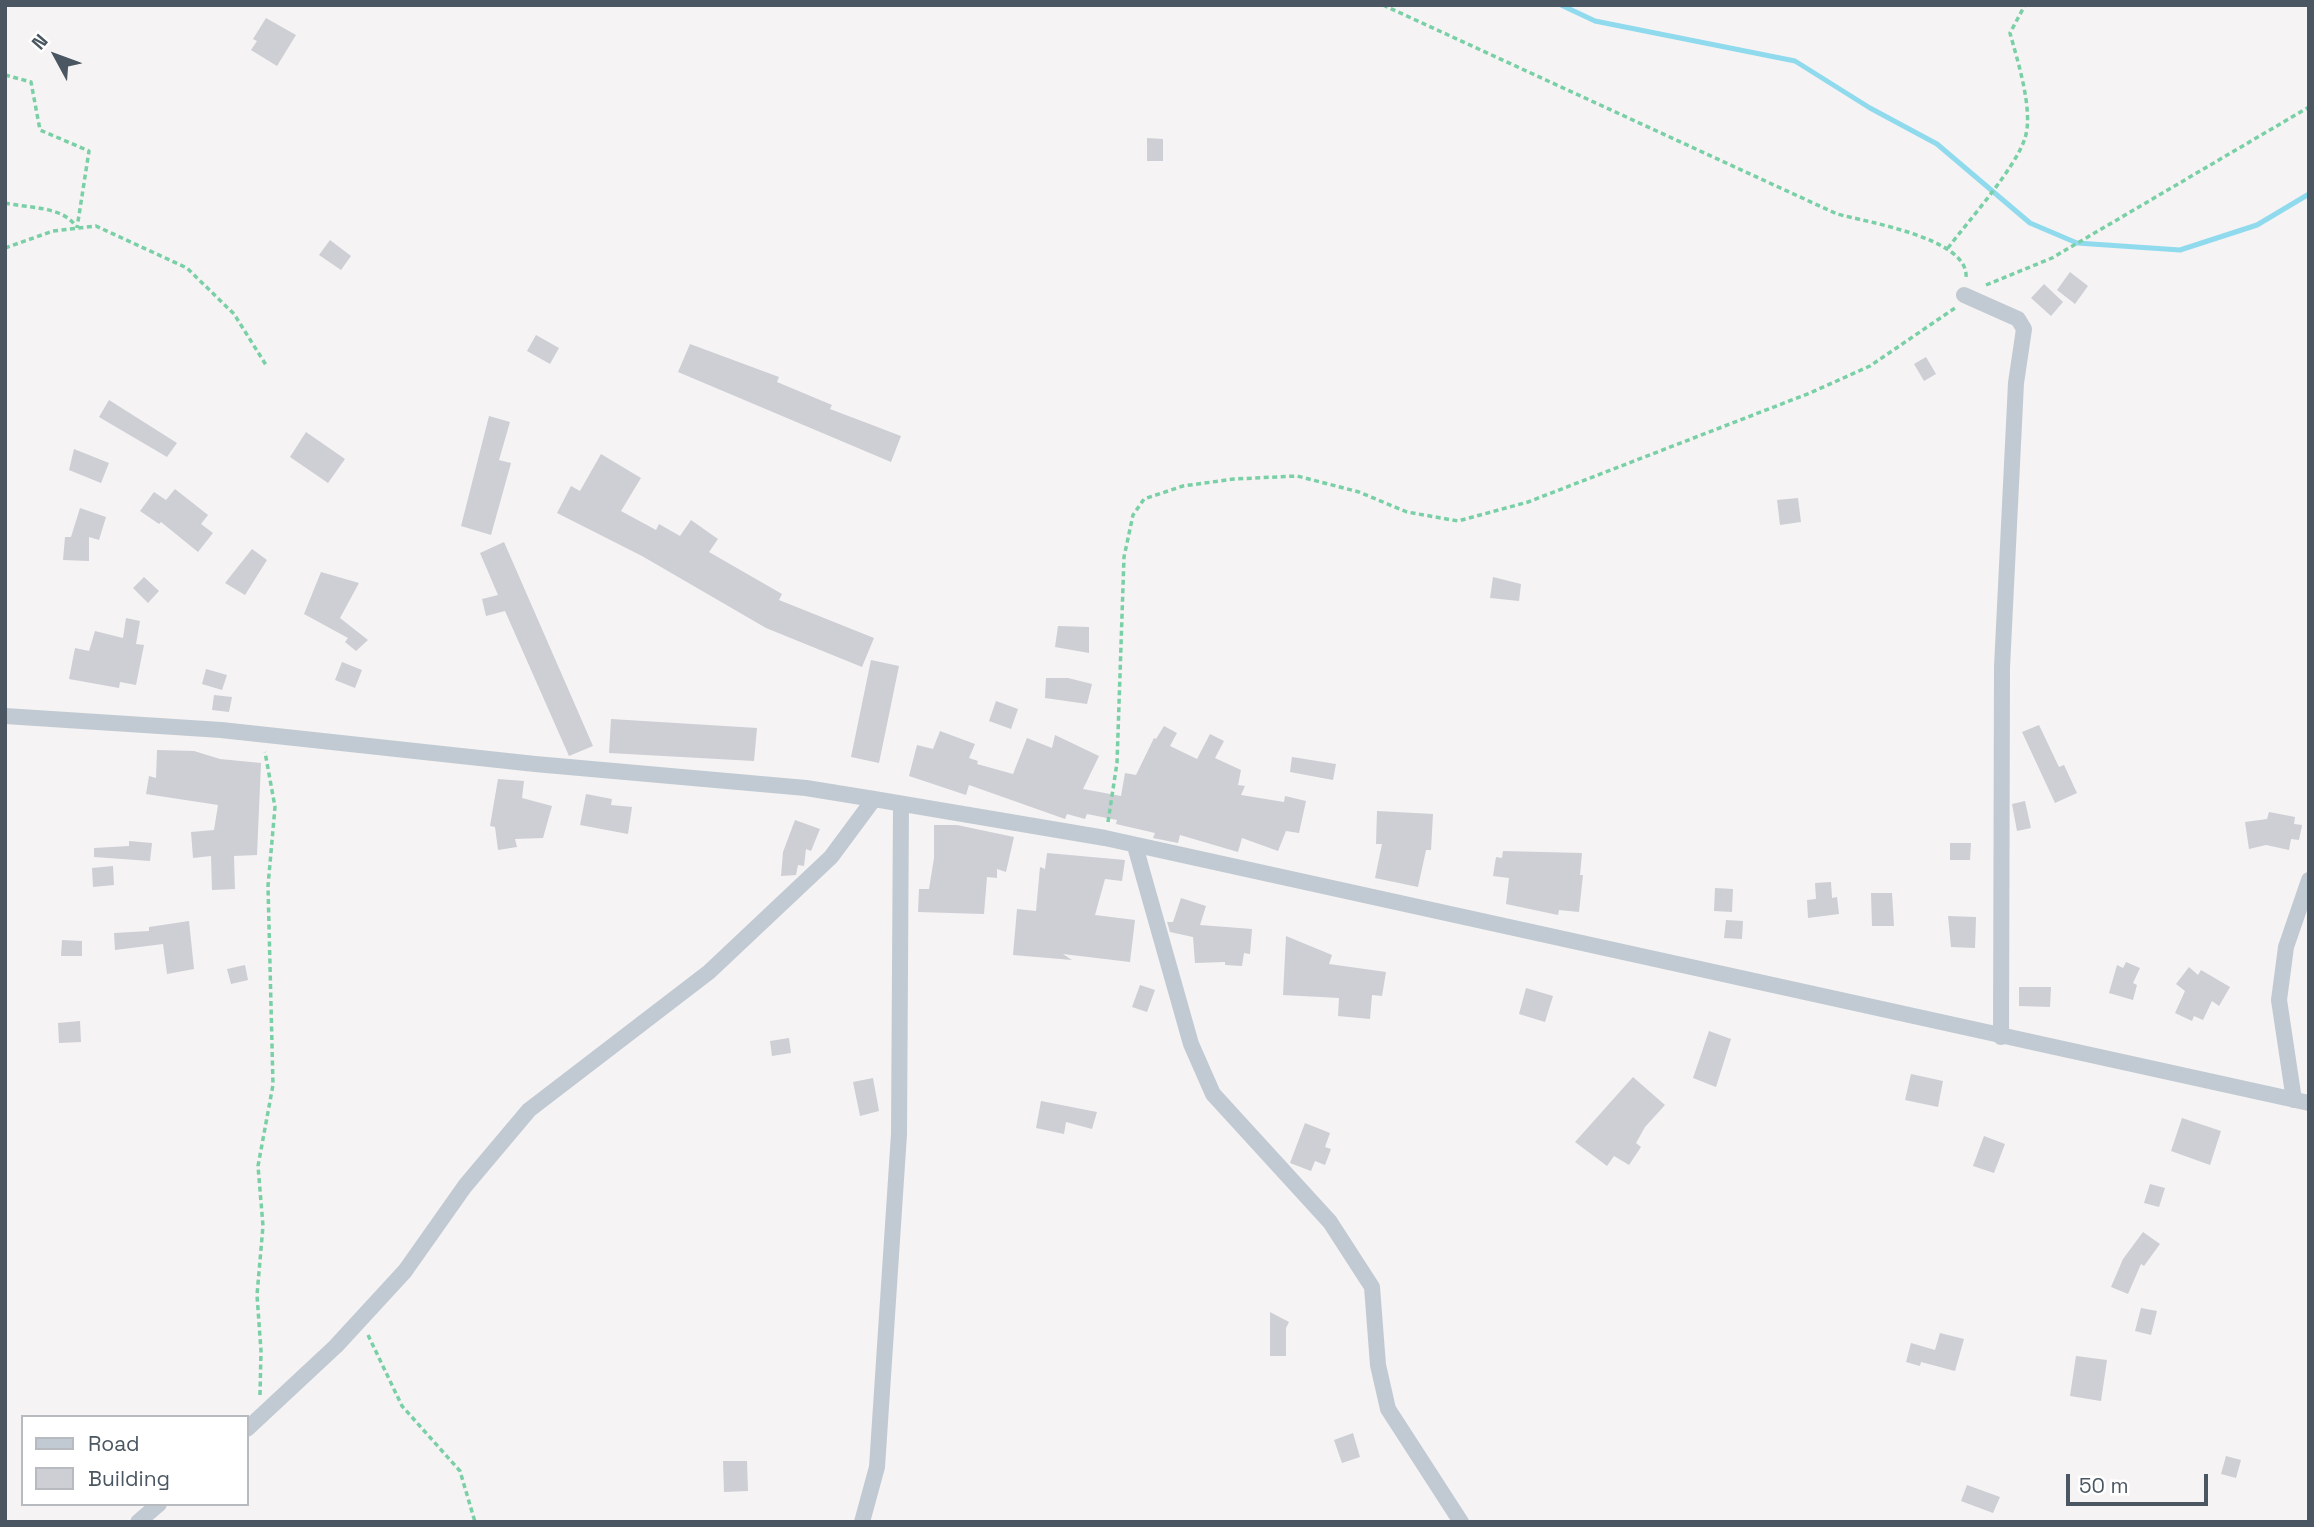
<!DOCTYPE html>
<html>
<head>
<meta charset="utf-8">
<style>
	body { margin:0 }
	#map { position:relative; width:2314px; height:1527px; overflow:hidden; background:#f5f3f3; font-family:"Space Grotesk",sans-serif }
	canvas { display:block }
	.frame { position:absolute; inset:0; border:7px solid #4a5661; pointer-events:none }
	.legend { position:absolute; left:21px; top:1415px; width:228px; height:91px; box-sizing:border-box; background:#fff; border:2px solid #b7bbc0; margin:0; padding:9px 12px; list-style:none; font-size:21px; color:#4a5661 }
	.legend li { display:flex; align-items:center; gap:14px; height:35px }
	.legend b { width:35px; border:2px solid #b7bbc0 }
	.north { position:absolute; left:21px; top:21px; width:70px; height:70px; -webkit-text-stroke:5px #fff; paint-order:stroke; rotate:311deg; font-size:19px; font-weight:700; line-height:28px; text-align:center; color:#4a5661 }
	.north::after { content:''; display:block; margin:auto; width:24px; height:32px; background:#4a5661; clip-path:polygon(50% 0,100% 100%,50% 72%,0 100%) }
	.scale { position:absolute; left:2066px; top:1474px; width:142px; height:32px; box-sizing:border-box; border:4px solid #4a5661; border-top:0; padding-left:9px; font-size:21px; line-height:24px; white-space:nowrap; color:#4a5661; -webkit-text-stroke:5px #fff; paint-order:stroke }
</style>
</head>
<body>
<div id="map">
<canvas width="2314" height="1527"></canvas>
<div class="frame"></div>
<ul class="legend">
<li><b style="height:9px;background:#c1cad2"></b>Road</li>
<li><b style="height:19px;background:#cdcfd5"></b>Building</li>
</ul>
<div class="north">N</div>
<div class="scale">50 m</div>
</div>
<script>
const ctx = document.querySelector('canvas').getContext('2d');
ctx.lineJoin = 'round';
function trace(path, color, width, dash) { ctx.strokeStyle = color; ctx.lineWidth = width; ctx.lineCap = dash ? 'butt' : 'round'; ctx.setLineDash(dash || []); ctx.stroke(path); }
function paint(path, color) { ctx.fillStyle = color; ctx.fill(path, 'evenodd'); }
trace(new Path2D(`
	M1561 5 1595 21 1795 61 1870 108 1937 144 2030 223 2077 243 2180 250 2257 225 2309 194`), '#90daee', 5);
paint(new Path2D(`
	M266 18 296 35 277 66 251 50 257 41 253 39Z
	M1147 138 1163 139V161H1147Z
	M330 240 351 256 341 270 319 255Z
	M2070 272 2088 286 2075 304 2057 290Z
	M2044 284 2063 302 2051 316 2031 298Z
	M536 335 559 348 550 364 527 351Z
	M690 344 779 377 777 382 832 405 830 409 901 436 891 462 678 372Z
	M1926 357 1936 374 1924 381 1914 364Z
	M109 400 177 443 167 457 99 417Z
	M489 416 510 422 499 460 511 463 491 535 461 526Z
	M306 432 345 459 328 483 290 457Z
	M74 449 109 463 101 483 69 470Z
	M601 454 641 478 621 511 656 530 659 524 680 536 691 520 718 539 709 552 782 594 779 600 874 638 862 667 766 628 642 556 557 513 571 486 580 491Z
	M175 489 208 515 201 524 213 533 198 552 161 522 159 524 140 511 154 492 166 500Z
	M1798 498 1801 522 1780 525 1777 500Z
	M80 508 106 517 99 540 89 537V561L63 560 65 537H71Z
	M504 542 593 746 569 756 505 611 486 616 482 599 498 595 480 553Z
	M252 549 267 560 245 595 225 583Z
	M321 572 359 583 340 618 368 640 356 651 345 642 348 638 304 614Z
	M144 577 159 591 148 603 133 588Z
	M1493 577 1521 584 1519 601 1490 598Z
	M126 618 140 621 136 644 144 645 136 685 120 682 119 688 69 679 75 648 89 651 95 631 123 638Z
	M1058 626 1089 627V653L1055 647Z
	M871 660 899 666 879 763 851 757Z
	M342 662 362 670 355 688 335 680Z
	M206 669 227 675 222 690 202 684Z
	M1046 678H1068L1092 684 1087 704 1045 698Z
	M214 695 232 697 229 712 212 710Z
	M996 701 1018 709 1011 729 989 721Z
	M611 719 757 728 754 761 609 753Z
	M2039 725 2059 767 2064 765 2077 793 2055 803 2022 732Z
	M1164 726 1177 733 1170 746 1197 759 1210 734 1224 741 1215 758 1241 770 1238 785 1245 786 1241 795 1284 802 1285 796 1306 801 1299 833 1286 831 1278 851 1242 838 1238 852 1180 835 1178 843 1153 838 1155 833 1116 824 1117 820 1087 814 1085 819 1067 814 1065 819 969 785 966 795 909 776 917 745 933 749 940 731 975 744 969 758 978 761 977 764 1013 774 1027 738 1052 748 1055 735 1099 756 1083 789 1121 796 1125 773 1136 775 1154 738 1156 739Z
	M157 750 194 751 220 759 261 763 257 855 234 856 235 889 212 890 211 856 193 858 191 832 214 830 218 805 146 794 149 776 156 778Z
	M1292 757 1336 764 1333 780 1290 772Z
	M498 779 524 781 522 798 552 806 543 838 515 839 517 847 498 850 495 827 490 826Z
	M586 794 612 799 611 805 632 807 628 834 580 825Z
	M2025 801 2031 828 2017 831 2012 804Z
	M1377 811 1433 814 1431 850H1426L1418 887 1375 878 1382 844H1376Z
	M2269 812 2295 817 2294 824 2302 825 2299 840 2291 839 2289 850 2266 845 2249 849 2245 822 2267 819Z
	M795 820 820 829 811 851 806 849 804 866 798 865 796 875 781 876 783 852Z
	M934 825H957L1014 837 1006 872 997 869V878L987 877 984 914 918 912 919 889H929L934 858Z
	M129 841 152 843 150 861 94 857V848L129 846Z
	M1950 843H1971L1970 860H1950Z
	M1503 851 1582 853 1580 875H1583L1579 912 1559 910 1558 915 1506 904 1509 878 1493 876 1496 857 1502 858Z
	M1047 853 1125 860 1122 881 1105 879 1095 915 1135 920 1130 962 1063 954 1072 960 1013 955 1017 909 1036 911 1040 867 1045 869Z
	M113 866 114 885 93 887 92 868Z
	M1831 882 1832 898 1837 897 1839 914 1808 918 1807 900 1816 899 1815 883Z
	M1715 888 1733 889 1732 912 1714 911Z
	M1871 893H1892L1894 926H1872Z
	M1181 898 1206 906 1200 925 1252 929 1250 954 1244 953 1242 966 1225 965V962L1195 963 1193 937 1170 932 1167 922H1173Z
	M1948 916 1976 917 1975 948 1951 947Z
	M1726 920 1743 921 1742 939 1724 938Z
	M189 921 194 969 167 974 163 944 115 950 114 933 149 931V927Z
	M1286 936 1332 955 1329 964 1386 972 1382 996 1372 995 1370 1019 1338 1016 1339 998 1283 995Z
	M62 940 82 941V956H61Z
	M2126 962 2140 968 2133 983 2137 985 2133 1000 2109 993 2117 965 2123 968Z
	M245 965 248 980 231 984 227 969Z
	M2189 967 2198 975 2201 970 2230 987 2219 1006 2212 1001 2203 1020 2194 1016 2192 1021 2175 1013 2185 991 2176 984Z
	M1140 985 1155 990 1147 1012 1132 1007Z
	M2019 987H2051L2050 1007 2019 1006Z
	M1526 988 1553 996 1545 1022 1519 1014Z
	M80 1021 81 1042 59 1043 58 1023Z
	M1709 1031 1731 1039 1716 1087 1693 1078Z
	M789 1038 791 1053 772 1056 770 1041Z
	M1911 1074 1943 1081 1938 1107 1905 1100Z
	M1633 1077 1665 1105 1645 1127 1636 1143 1641 1147 1629 1165 1614 1156 1607 1166 1575 1142Z
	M873 1078 879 1111 860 1116 853 1082Z
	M1041 1101 1097 1112 1092 1129 1066 1122 1064 1134 1036 1128Z
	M2182 1118 2221 1131 2210 1165 2171 1151Z
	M1305 1123 1330 1133 1325 1147 1331 1149 1325 1165 1315 1161 1311 1171 1290 1163Z
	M1984 1136 2005 1144 1994 1173 1973 1166Z
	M2150 1184 2165 1188 2159 1207 2144 1203Z
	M2143 1232 2160 1244 2144 1266 2141 1264 2128 1294 2111 1287 2123 1259Z
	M2141 1308 2157 1311 2151 1335 2135 1331Z
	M1270 1312 1289 1322 1286 1328V1356H1270Z
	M1940 1333 1964 1339 1955 1371 1921 1362 1920 1366 1906 1362 1911 1343 1935 1350Z
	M2076 1356 2107 1360 2101 1401 2070 1396Z
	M1353 1433 1360 1457 1342 1463 1334 1440Z
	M2226 1456 2241 1460 2236 1478 2221 1474Z
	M723 1461H747L748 1491 724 1492Z
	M1967 1485 2000 1497 1993 1513 1961 1501Z`), '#cdcfd5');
trace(new Path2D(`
	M1383 5 1837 214C1866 222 1970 238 1966 278
	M5 75 31 82 40 130 89 151 77 228
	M5 203C27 208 64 206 76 227
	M5 248 53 231 96 226 187 268 234 314 266 365
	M1948 248C1969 220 2015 169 2025 138 2034 111 2017 59 2010 33L2025 5
	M1986 285 2052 258 2309 107
	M1108 822 1117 763 1124 557 1133 515 1144 499 1183 486 1234 479 1297 476 1359 492 1407 512 1458 521 1528 502 1810 393 1870 366 1955 308
	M368 1335 402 1406 460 1471 475 1522
	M260 1395 261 1351 257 1295 263 1226 258 1166 273 1085 268 886 275 807 265 752`), '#7ad0a6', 3.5, [5, 3.5]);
trace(new Path2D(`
	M1964 295 2018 319 2024 329 2016 383 2002 667 2001 1037
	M5 716 221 730 535 764 806 788 874 799 1105 838 2309 1103
	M1135 846 1191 1044 1213 1094 1330 1222 1372 1287 1378 1365 1388 1409 1461 1522
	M2294 1100 2279 1000 2286 947 2309 880
	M247 1429 336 1346 405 1271 465 1186 529 1110 709 972 831 857 874 799
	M138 1522 159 1504
	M862 1522 877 1467 899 1134 901 804`), '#c1cad2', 16);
</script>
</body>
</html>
